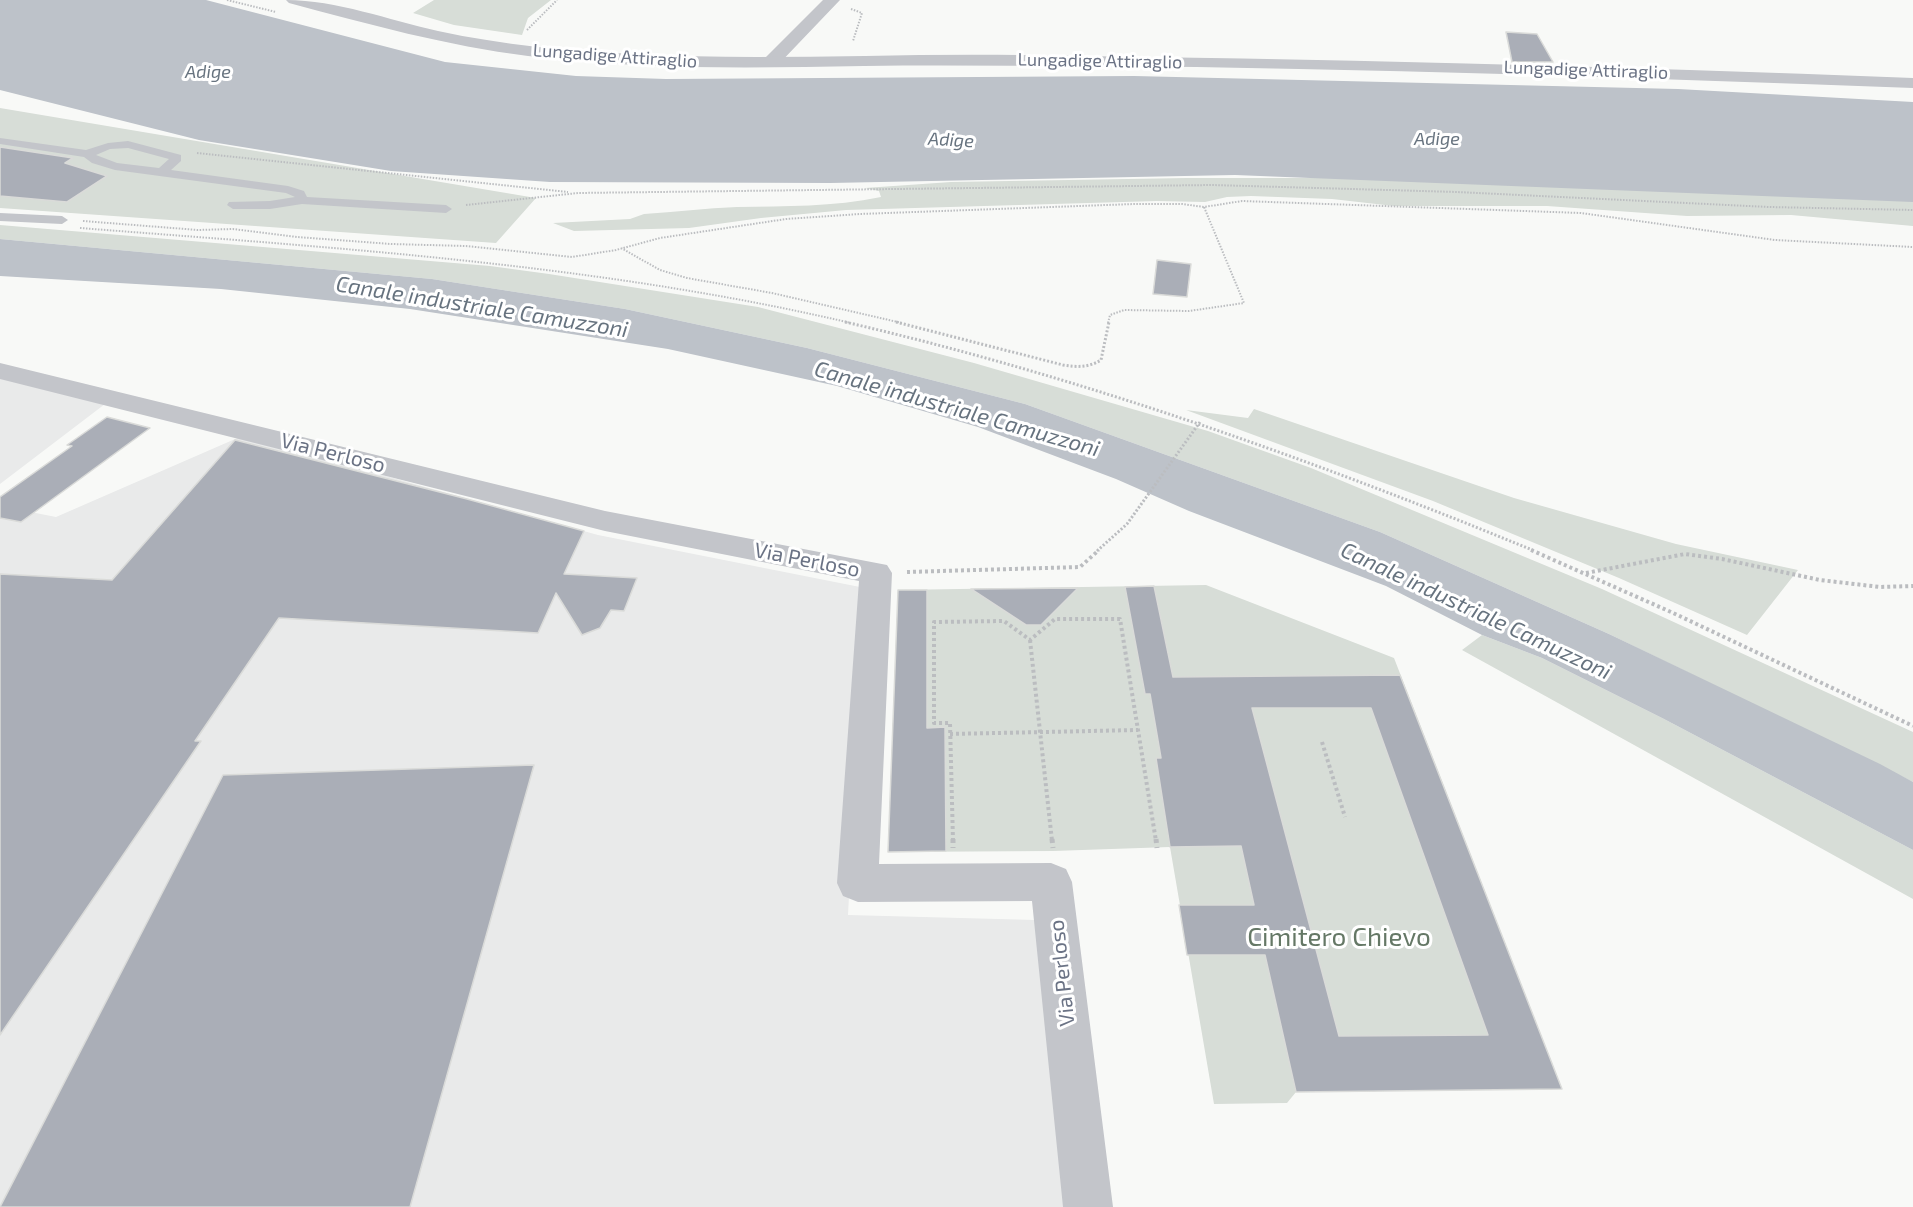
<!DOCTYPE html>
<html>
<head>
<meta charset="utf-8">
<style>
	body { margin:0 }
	canvas { display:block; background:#f8f9f7 }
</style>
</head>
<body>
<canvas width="1913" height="1207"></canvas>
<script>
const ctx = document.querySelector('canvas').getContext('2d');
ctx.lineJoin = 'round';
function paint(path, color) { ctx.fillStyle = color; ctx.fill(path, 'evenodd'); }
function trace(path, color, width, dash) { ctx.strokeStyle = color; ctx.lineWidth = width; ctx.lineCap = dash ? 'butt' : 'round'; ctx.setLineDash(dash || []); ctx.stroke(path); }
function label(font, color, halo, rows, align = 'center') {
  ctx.font = font + ' "Exo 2",sans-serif'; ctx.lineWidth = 6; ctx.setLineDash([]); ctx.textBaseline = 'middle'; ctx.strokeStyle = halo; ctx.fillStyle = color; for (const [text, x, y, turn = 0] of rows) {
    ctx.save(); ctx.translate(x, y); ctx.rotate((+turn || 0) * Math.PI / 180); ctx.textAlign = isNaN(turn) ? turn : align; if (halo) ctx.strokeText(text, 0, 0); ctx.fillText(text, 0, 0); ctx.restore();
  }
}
paint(new Path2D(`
	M0 377 105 404 0 484Z
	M242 436 598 535 865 588 848 915 1036 920 1065 1207H0V506L56 517Z`), '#e9eaea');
paint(new Path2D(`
	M434 0H551L528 18 522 35 454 25 413 13Z
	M0 108 536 198 496 243 0 208Z
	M1187 178H1350L1913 198V226L1791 215 1687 216 1547 206H1394L1332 199 1251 196 1227 197 1205 202 1157 201 846 210 761 218 689 228 574 231 553 223 630 219 644 214C675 212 706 208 737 207 786 206 833 207 881 197L879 191 865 188 951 182Z
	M0 225 490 266 549 274 758 307 974 363 1208 431 1311 468 1602 589 1913 732V782L1609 634 1380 532 1025 404 807 348 625 309 432 279 0 239Z
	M1254 409 1514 498 1676 544 1798 570 1747 635 1619 578 1433 501 1186 410 1248 418Z
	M1206 585 1394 658 1562 1089 1296 1092 1287 1103 1214 1104 1170 847 1053 851 888 852 898 590Z
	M1482 635 1542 658 1664 719 1913 850V899L1462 650Z`), '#d7ddd7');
paint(new Path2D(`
	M0 0H206L445 62 576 76 666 79 1134 76 1678 89 1913 102V202L1235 175 830 183 550 182 391 171 199 140 0 90Z
	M0 239 432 279 625 309 807 348 1025 404 1380 532 1609 634 1880 764 1913 782V850L1664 719 1542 658 1482 635 1386 586 1189 511 1116 479 978 427 837 386 668 349 410 309 221 289 0 276Z`), '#bdc2c9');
const building = new Path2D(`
	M1506 32 1537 34 1553 62H1512Z
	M0 147 73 158 65 163 107 176 67 202 0 196Z
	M1157 260 1191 264 1187 297 1153 294Z
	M107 417 150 428 21 522 0 518V497L72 446 67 445Z
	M235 440 467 499 584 531 564 574 637 578 624 611 611 610 600 628 582 635 556 593 538 633 279 618 195 741H201L0 1035V574L112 580Z
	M1154 586 1173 677 1400 675 1562 1089 1296 1092 1265 955H1187L1179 905H1254L1241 846 1170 847 1156 758H1161L1150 694H1145L1125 587ZM1252 708H1371L1488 1035 1339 1036Z
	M1078 588 1041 625H1026L971 589Z
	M898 590H927V728L945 727 946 851 888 852Z
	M534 765 410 1207H0L223 775Z`);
paint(building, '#aaaeb7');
trace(building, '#dadbd9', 1.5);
trace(new Path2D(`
	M227 0 276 12
	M851 9 862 13 853 41
	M527 30 557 0
	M197 153 568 192
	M466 205 578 193 1212 185 1457 192 1769 207 1913 210
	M83 221 198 230 233 229 297 237 391 244 466 246 572 257 616 250 660 238 786 219 860 214 1134 204H1182L1204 207
	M80 228C337 248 599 264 851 323
	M621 248 660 270 687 278 772 293 902 323
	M1108 323 1110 315 1124 310 1189 311 1244 303 1204 207 1242 201 1581 213 1775 240 1913 247`), '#bbbdc0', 2, [1.5, 1.5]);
trace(new Path2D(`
	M845 322C1082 377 1310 459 1535 551
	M896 322 1063 365C1077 367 1088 368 1101 360L1109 322
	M1097 551 1127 524 1200 422`), '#bbbdc0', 3, [2, 2]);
trace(new Path2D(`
	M1531 550 1671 612 1913 726
	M907 572 1080 567 1099 550
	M1586 573 1685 554 1722 559 1820 580 1880 587 1913 586
	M1030 640 1052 841
	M950 734 1138 730
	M1322 742 1345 817
	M953 841 950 723H934V622L1004 621 1030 640 1055 619H1120L1156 841`), '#bbbdc0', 4, [3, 3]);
trace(new Path2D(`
	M953 839V848
	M1052 839 1053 848
	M1156 839 1157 848`), '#bbbdc0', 5, [4, 4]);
paint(new Path2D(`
	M0 138 86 150 108 143 128 141 181 155V161L171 170 288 186 304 191 307 197 446 205 452 209 446 213 302 204 270 209H233L227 205 229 202 270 201 295 197 286 193 115 170 92 163 84 157 0 144ZM128 148 169 159 159 168 117 163 96 155 110 149Z
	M0 213 62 216 68 220 62 224 0 221Z`), '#c3c5ca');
paint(new Path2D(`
	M823 0H840L776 67H764L761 63 764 59Z
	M0 363 605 511 887 565 892 573 879 864 1051 863 1066 869 1072 882 1113 1207H1063L1032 901 858 902 843 896 837 883 859 581 605 531 0 379Z`), '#c3c5ca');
paint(new Path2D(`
	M286 0C337 0 388 20 438 31 503 45 568 51 634 54 762 61 891 53 1019 55 1317 59 1615 66 1913 78V88C1640 78 1367 68 1094 66 1017 66 941 65 864 66 752 68 640 70 528 56 447 46 368 24 289 3Z`), '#c3c5ca');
label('18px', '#6b7385', '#fff', [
	["Lungadige Attiraglio",615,56,4],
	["Lungadige Attiraglio",1100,61,1],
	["Lungadige Attiraglio",1586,70,2]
]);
label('italic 18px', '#67737f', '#fff', [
	["Adige",208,72],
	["Adige",1437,139],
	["Adige",951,140,3]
]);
label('21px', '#6b7385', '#fff', [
	["Via Perloso",333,453,14],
	["Via Perloso",807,560,11],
	["Via Perloso",1062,973,-96]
]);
label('italic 22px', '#67737f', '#fff', [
	["Canale industriale Camuzzoni",482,307,9],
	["Canale industriale Camuzzoni",957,409,16],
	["Canale industriale Camuzzoni",1476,611,25]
]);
label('26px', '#657866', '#fff', [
	["Cimitero Chievo",1339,937]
]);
</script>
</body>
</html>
